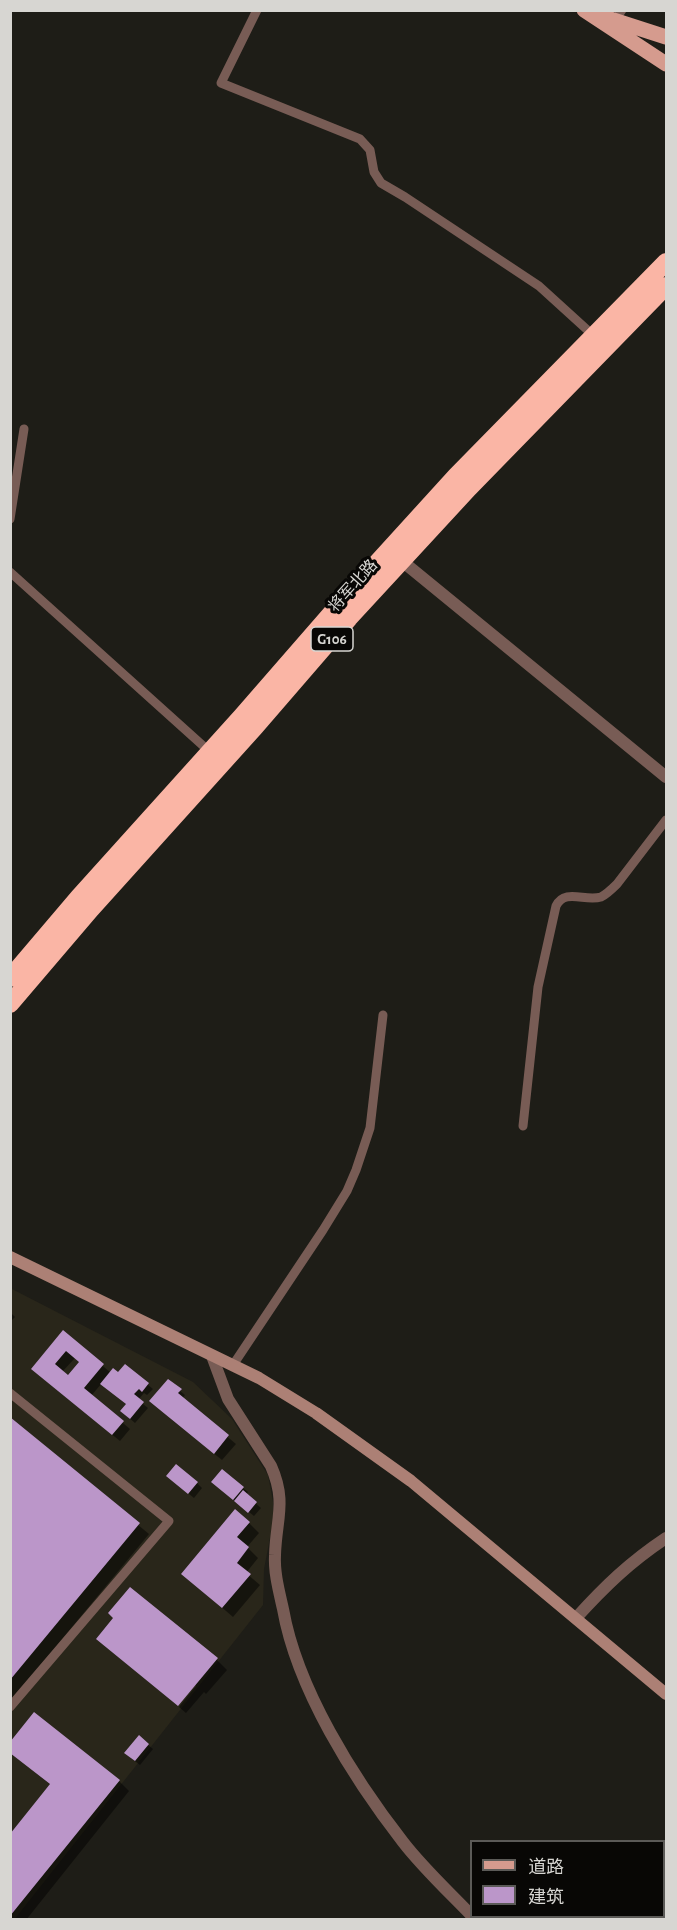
<!DOCTYPE html>
<html>
<head>
<meta charset="utf-8">
<style>
	body { margin:0 }
	#map { position:relative; width:677px; height:1930px; overflow:hidden; background:#1e1d17; font-family:"Alegreya Sans","Noto Sans SC",sans-serif }
	canvas { display:block }
	.frame { position:absolute; inset:0; border:12px solid #d7d6d2; pointer-events:none }
	.legend { position:absolute; left:470px; top:1840px; width:195px; height:78px; box-sizing:border-box; background:#080705; border:2px solid #5b5a57; margin:0; padding:8px 10px; list-style:none; font-size:18px; color:#d7d6d2 }
	.legend li { display:flex; align-items:center; gap:12px; height:30px }
	.legend b { width:30px; border:2px solid #5b5a57 }
</style>
</head>
<body>
<div id="map">
<canvas width="677" height="1930"></canvas>
<div class="frame"></div>
<ul class="legend">
<li><b style="height:8px;background:#d59b8e"></b>道路</li>
<li><b style="height:16px;background:#bb96c9"></b>建筑</li>
</ul>
</div>
<script>
const ctx = document.querySelector('canvas').getContext('2d');
ctx.lineJoin = 'round';
function paint(path, color) { ctx.fillStyle = color; ctx.fill(path, 'evenodd'); }
function trace(path, color, width, dash) { ctx.strokeStyle = color; ctx.lineWidth = width; ctx.lineCap = dash ? 'butt' : 'round'; ctx.setLineDash(dash || []); ctx.stroke(path); }
function label(font, color, halo, rows, align = 'center') {
  ctx.font = font + ' "Alegreya Sans","Noto Sans SC",sans-serif'; ctx.lineWidth = 6; ctx.setLineDash([]); ctx.textBaseline = 'middle'; ctx.strokeStyle = halo; ctx.fillStyle = color; for (const [text, x, y, turn = 0] of rows) {
    ctx.save(); ctx.translate(x, y); ctx.rotate((+turn || 0) * Math.PI / 180); ctx.textAlign = isNaN(turn) ? turn : align; if (halo) ctx.strokeText(text, 0, 0); ctx.fillText(text, 0, 0); ctx.restore();
  }
}
paint(new Path2D(`
	M10 1288 193 1382 232 1419 268 1475 273 1502V1522L264 1569 263 1605 14 1920 10 1919Z`), '#29261a');
paint(new Path2D(`
	M10 1312 15 1317 10 1322Z
	M63 1332 111 1373 118 1374 125 1366 153 1389 147 1395 144 1393 138 1400 148 1408 135 1423 127 1416V1405L102 1383 91 1396 130 1429 120 1441 40 1376ZM75 1358 81 1362 68 1377 62 1372Z
	M168 1381 185 1395 182 1399 236 1444 222 1460 172 1420Z
	M10 1419 149 1534 10 1702Z
	M173 1481 197 1483 202 1488 194 1498Z
	M218 1487 243 1488 248 1492 246 1495 261 1508 254 1516Z
	M249 1523 259 1533 247 1547 258 1558 246 1573 260 1585 233 1617 183 1574Z
	M105 1646 217 1660 227 1670 206 1694 204 1692 186 1713 179 1707 196 1686 194 1684 177 1705Z
	M148 1745 153 1749 140 1765 131 1758Z
	M10 1752 119 1781 129 1791 26 1920H10V1836L51 1785Z`), '#0007');
paint(new Path2D(`
	M63 1330 104 1364 84 1388 124 1421 112 1435 31 1369ZM66 1351 79 1362 68 1375 55 1364Z
	M125 1364 149 1383 142 1392 139 1389 134 1394 144 1402 130 1419 120 1411 126 1404 100 1384 113 1368 118 1372Z
	M168 1379 182 1389 178 1393 229 1435 214 1454 149 1401Z
	M10 1417 140 1523 10 1680Z
	M176 1464 198 1482 188 1494 166 1476Z
	M222 1469 244 1487 233 1500 211 1482Z
	M243 1490 257 1502 248 1513 234 1501Z
	M235 1509 250 1522 237 1537 249 1547 237 1563 251 1574 222 1608 181 1574Z
	M130 1587 218 1658 178 1706 96 1639 113 1618 108 1613Z
	M34 1712 120 1780 10 1916V1834L50 1784 10 1753V1742Z
	M139 1735 149 1744 135 1761 124 1753Z`), '#bb96c9');
trace(new Path2D(`
	M257 10 221 83 360 139 370 150 374 172 381 183 405 197 539 286 594 336
	M615 20 622 10
	M10 519 24 429
	M10 572 210 752
	M523 1126 538 987 556 906C565 888 585 902 601 897 607 894 612 889 617 884L666 820
	M233 1365 323 1230 347 1191 356 1170 370 1128 383 1015
	M10 1393 169 1521 10 1707`), '#785c55', 9);
trace(new Path2D(`
	M402 561 666 777
	M212 1356 228 1399 271 1466C287 1502 276 1519 275 1555 274 1573 279 1591 283 1609 297 1689 354 1779 403 1842 423 1868 449 1892 472 1916
	M576 1618C605 1586 630 1562 666 1538`), '#785c55', 12);
trace(new Path2D(`
	M10 1257 259 1378 316 1413 411 1481 666 1694`), '#ac8075', 12);
trace(new Path2D(`
	M584 10 666 64
	M604 17 666 37`), '#d59b8e', 15);
trace(new Path2D(`
	M10 978 78 898 242 716 337 607 456 476 666 262
	M10 1004 91 909 255 727 349 618 469 488 666 286`), '#fab5a5', 18);
for (const [x, y, w] of [
	[332,639,42]
]) { const box = new Path2D(); box.roundRect(x - w / 2, y - 12, w, 24, 4.5); ctx.fillStyle = '#080705'; ctx.fill(box); trace(box, '#d7d6d2', 1.5); }
label('bold 15px', '#d7d6d2', null, [
	["G106",332,639]
]);
label('16px', '#d7d6d2', '#080705', [
	["将军北路",353,586,-48]
]);
</script>
</body>
</html>
